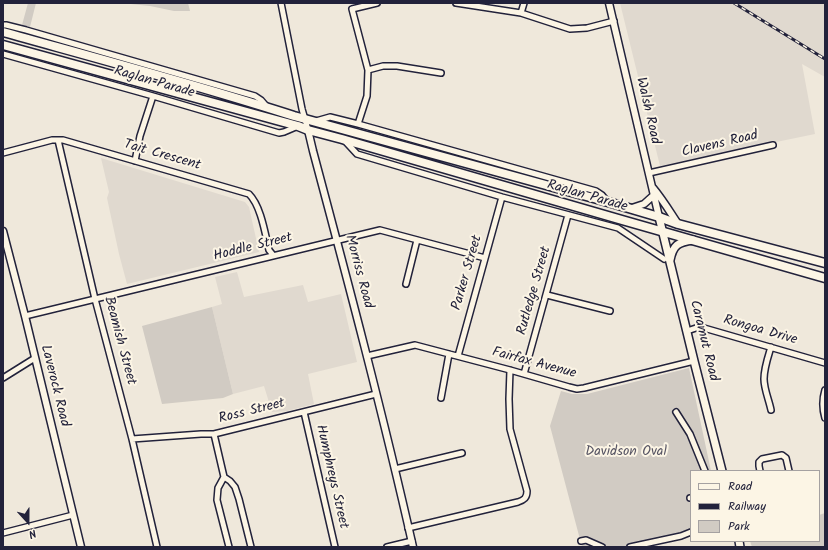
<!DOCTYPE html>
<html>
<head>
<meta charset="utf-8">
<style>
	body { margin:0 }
	#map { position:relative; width:828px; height:550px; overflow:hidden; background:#efe8db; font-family:Kalam,sans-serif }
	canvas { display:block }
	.frame { position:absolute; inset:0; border:4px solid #22223b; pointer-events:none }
	.legend { position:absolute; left:690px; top:470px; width:130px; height:72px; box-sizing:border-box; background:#fcf5e5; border:1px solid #a5a1a1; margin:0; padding:5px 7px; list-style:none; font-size:12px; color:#22223b }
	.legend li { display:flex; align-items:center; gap:8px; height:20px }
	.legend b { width:20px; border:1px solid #a5a1a1 }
	.north { position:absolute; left:8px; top:502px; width:40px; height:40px; -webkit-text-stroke:3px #fcf5e5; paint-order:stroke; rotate:159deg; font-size:11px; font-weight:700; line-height:16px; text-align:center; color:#22223b }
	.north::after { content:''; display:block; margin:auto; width:14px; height:18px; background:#22223b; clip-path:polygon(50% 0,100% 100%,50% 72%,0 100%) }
</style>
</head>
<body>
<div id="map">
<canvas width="828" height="550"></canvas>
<div class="frame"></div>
<ul class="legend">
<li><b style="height:5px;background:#fcf5e5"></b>Road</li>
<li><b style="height:5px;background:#22223b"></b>Railway</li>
<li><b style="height:11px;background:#d1cbc3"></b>Park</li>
</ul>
<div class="north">N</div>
</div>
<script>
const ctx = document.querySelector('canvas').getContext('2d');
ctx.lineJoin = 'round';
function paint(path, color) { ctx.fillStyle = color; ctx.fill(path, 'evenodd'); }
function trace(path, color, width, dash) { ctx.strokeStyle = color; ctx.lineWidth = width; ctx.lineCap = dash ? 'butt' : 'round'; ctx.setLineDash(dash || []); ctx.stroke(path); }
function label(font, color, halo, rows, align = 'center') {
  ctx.font = font + ' Kalam,sans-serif'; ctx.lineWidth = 4; ctx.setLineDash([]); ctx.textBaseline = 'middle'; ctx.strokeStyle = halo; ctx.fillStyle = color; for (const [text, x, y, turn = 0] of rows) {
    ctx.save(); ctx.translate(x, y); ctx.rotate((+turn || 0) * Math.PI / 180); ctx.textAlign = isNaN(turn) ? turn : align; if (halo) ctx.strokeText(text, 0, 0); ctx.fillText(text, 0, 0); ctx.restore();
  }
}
paint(new Path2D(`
	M620 3H825V77L802 64 815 134 660 166Z
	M101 158 245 202 249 207 259 252 127 284 119 254 107 198 109 192Z
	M237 272 244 297 303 285 308 302 341 294 357 362 308 374 314 404 287 411 272 412 264 386 233 394 212 307 222 304 215 277Z`), '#e0d9cf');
paint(new Path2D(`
	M28 3H36L30 27 22 25Z
	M121 3H188L190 11H174L150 6Z
	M212 307 233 394 223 398 162 404 142 326Z
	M689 368 711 471H691V536L644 547H582L550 426 561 391 572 394H587Z
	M825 513V547H752L750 541H819V515Z`), '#d1cbc3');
const minor = new Path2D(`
	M281 3 302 109 308 130
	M456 3 521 13 570 29 587 28 614 21
	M521 13 524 3
	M3 25H6L26 30 255 96 261 100 267 107
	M3 54 153 96 279 133 284 132 298 126
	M368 70 383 66H397L441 73
	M316 121 330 117 358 124 596 191 602 195 607 201
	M358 124 367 96 368 70 352 9 377 3
	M58 140 95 299 132 439 157 547
	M345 141 357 154 502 197 618 228 664 259
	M3 153 52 140H63L249 194C261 206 265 233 269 250L273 255
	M135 161 140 136 153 96
	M649 173 773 145
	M406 284 417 240
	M547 295 610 311
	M25 316 380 230 485 258
	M687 331 696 328H704L825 363
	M771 347C768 357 764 368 764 379 764 389 769 400 771 410
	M367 356 415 345 510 370 569 387 577 389 584 388 694 361
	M458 356 502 197
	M524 374 568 215
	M3 378 35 358
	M825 390C822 400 822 408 825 418
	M441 398 449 354
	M304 412 335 547
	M676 412 690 434 705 471
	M214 434 224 477 218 488 217 500 229 547
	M132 439 201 434H214L376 394
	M395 469 462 453
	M760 471 759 466V462L762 459 782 455 786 458 789 471
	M224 477 230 481 235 487 239 499 251 547
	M690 498H691
	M408 528 518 502C524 500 527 498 527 491L510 429 509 399 510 370
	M3 533 73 515
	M581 541 586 540 602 547
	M387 547 412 541
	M630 547 681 536 691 532`);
const tertiary = new Path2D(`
	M609 3 659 217
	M308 130 313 151C348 282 383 414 413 547
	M653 188C663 200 670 212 678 224
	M632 208 644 204 654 195
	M3 231 25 316 81 547`);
const secondary = new Path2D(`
	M659 217 694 361 722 471
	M670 260C673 245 678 242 693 240
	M739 541 740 547`);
const trunk = new Path2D(`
	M3 32C100 59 198 85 294 116L608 202 659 217 678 224 825 263
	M3 45 298 126 308 130 342 139 622 220 825 278`);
trace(minor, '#22223b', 8);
trace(tertiary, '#22223b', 9);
trace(secondary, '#22223b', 10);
trace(trunk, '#22223b', 11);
trace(minor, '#fcf5e5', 5);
trace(tertiary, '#fcf5e5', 6);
trace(secondary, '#fcf5e5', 7);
trace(trunk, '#fcf5e5', 8);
const rail = new Path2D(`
	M734 3 825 59`);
trace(rail, '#22223b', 3);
trace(rail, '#fcf5e5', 1.5, [4.5]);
label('14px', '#22223b', '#fcf5e5', [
	["Raglan Parade",154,83,16],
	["Walsh Road",647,111,77],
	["Clavens Road",720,145,-13],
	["Tait Crescent",162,156,16],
	["Raglan Parade",587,197,16],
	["Hoddle Street",253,248,-14],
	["Morriss Road",358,272,75],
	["Parker Street",468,273,-74],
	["Rutledge Street",535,291,-74],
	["Rongoa Drive",760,331,16],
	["Beamish Street",119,341,75],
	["Caramut Road",703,341,76],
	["Fairfax Avenue",534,364,15],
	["Laverock Road",54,386,76],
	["Ross Street",252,412,-14],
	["Humphreys Street",331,477,77]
]);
label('14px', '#575564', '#fcf5e5', [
	["Davidson Oval",626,453]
]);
</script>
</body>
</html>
